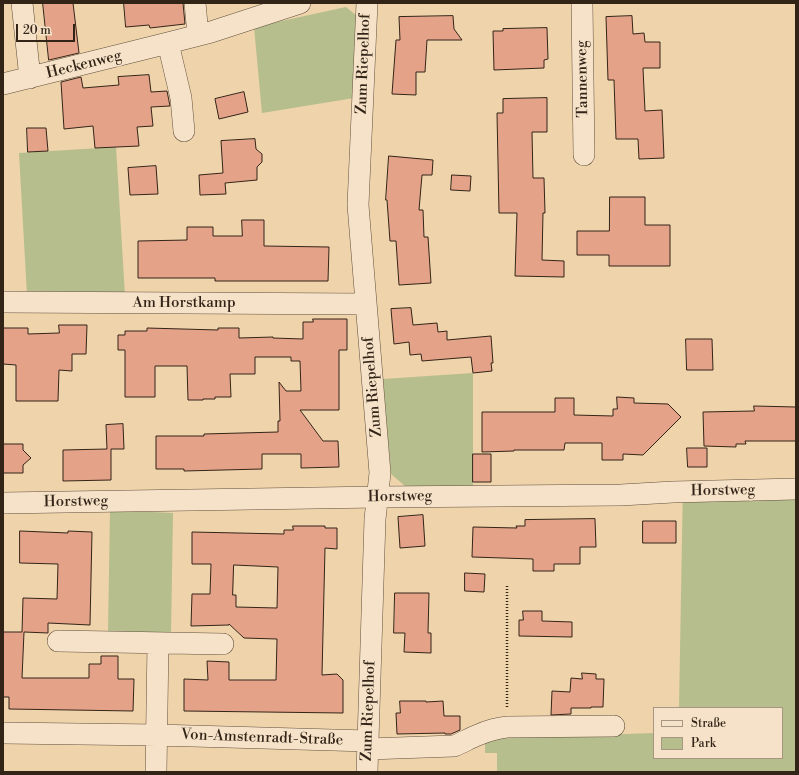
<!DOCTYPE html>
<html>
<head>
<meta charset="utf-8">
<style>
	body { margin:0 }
	#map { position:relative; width:799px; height:775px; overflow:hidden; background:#efd3ab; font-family:"Libre Bodoni",serif }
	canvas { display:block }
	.frame { position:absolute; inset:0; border:4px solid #332418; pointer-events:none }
	.legend { position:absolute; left:653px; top:707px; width:130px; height:52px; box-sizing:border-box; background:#f5e2c8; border:1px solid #a79682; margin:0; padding:5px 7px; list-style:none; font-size:12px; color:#332418 }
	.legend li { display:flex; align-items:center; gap:8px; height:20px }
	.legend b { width:20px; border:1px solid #a79682 }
	.scale { position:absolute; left:16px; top:24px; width:59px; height:18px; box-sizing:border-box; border:2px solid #332418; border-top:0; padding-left:5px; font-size:12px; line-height:14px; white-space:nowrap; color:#332418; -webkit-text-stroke:3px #f5e2c8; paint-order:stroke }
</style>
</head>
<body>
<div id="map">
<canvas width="799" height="775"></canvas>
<div class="frame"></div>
<ul class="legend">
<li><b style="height:5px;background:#f5e2c8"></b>Straße</li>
<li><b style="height:11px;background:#b5be8c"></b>Park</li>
</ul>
<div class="scale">20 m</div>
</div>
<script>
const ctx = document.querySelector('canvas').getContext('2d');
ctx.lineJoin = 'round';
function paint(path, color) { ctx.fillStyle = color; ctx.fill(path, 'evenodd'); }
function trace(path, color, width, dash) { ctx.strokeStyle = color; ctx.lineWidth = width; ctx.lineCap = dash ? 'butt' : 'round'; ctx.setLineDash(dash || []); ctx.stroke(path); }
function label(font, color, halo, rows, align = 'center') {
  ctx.font = font + ' "Libre Bodoni",serif'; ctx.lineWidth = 3; ctx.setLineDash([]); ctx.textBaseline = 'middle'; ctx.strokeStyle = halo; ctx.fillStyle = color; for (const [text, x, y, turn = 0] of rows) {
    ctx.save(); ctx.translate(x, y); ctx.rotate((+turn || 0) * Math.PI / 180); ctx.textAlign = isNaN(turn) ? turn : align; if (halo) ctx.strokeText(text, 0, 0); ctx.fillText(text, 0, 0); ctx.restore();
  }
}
paint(new Path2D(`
	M346 7 357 16 354 98 262 113 254 27Z
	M116 147 125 296 27 295 19 153Z
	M473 373V486H405L391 474 383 379Z
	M796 480V772H497V753H485V739L654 733V758H782V708H679L683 482Z
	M110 510 173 513 171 634 108 633Z`), '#b5be8c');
const building = new Path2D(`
	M43 3H73L79 53 49 60Z
	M124 3H183L185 24 150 28 149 25 126 27Z
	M453 16 454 29 462 40H427L425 72H416V95L392 94 396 40H400L399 17Z
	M632 16 633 34 644 33 645 42H660V68H643L645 111 662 110 664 158 639 159 638 139H616L614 80H608L606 17Z
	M547 28 548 59 544 60V68L494 70 493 31H503V29Z
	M149 75 151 92 167 91 170 106 151 107 153 126 137 127 139 146 95 148 93 126 64 129 61 82 81 77 83 88 119 85 118 77Z
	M244 92 248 112 219 119 215 99Z
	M547 98V132H532L533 178H544L545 213H543L542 260 564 261V277L515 276 517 213H499L497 113H503V99Z
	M27 128H46L48 151 28 152Z
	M255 139 256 149 262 154V162L257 167V180L225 183 226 194 200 195 199 175 223 173 221 141Z
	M389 156 433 160 432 175H422L419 210H423L424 237H428L431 283 399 285 396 241H390L387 200H386Z
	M156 166 158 194 130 195 128 168Z
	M452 175 471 176 470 191 451 190Z
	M610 197H645V225H670V266H609V255H577V231H609Z
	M242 220H264V246L329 247 328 281H215V278H138V241L187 240V227H213V236H242Z
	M411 308 413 325 437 323 438 332 447 331V340L491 336 493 363H491L492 371 473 373 471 357 422 361 421 354 410 355 409 342 394 344 391 309Z
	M313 319H347V350H339V410H300L323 441H338L339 467 301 468V454H262V469L184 471V469H156V436H204V434L278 432V421H280L279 382 286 391H301L300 361H291V357H255V374H230L231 397H215V399H203V400H188L187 366H155V397H125V350H118V335H125V331H147V328L218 330V328H239V338L273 337V338L303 339V322H313Z
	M59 325H87L86 354H72V371L59 370 58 401H16V365L3 364V328H28V334L59 333Z
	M686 339H712L713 370H687Z
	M617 397 634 398V403L668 404 681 417 643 455 623 454V460H602V443H565L564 450H514V451L482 452V412H555V398H574V415L613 416V409H617Z
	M754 406 796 407V441H745L746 444H736V447L704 446 703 412 754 411Z
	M123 424 124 449H111V480L63 481V450L107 449 106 425Z
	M3 444H23V450L31 458 23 465V473H3Z
	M687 448H707V467H688Z
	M473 454H491V482H473Z
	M423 515 425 546 400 548 398 517Z
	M595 519 596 547H580V564H554V571H533V559L472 557 473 527 517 528 516 526H525V520Z
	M643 521H676V543H643Z
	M293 526H325V528H337V549L325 548 322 675 337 674 343 680V713L184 711V679L208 680 207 661 229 662V680H276L277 639 244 638 229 624V625L191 626 192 594H210L211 564H192V532L284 534V530H293ZM234 565 278 567 277 608 236 607V595H233Z
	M20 531 68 533V531L92 532 90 625 48 623V633L24 632 22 678H89V664H101V656H118V679H134L133 711 9 709V697H3V632H22L23 598 57 599 58 564 20 563Z
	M465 573 485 574 484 592 465 591Z
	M395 593H429L428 633H431V653L404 652 405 633H394Z
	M523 611H542V621L572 622V637L519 636V620H523Z
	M582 673 596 674V679H604L603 707H591V708H571V714L551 715 552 691 570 692 571 678 582 679Z
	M400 701H426V702L443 701 444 716H460V730L451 734H445V733L397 734 396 713H400Z`);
paint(building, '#e4a288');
trace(building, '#332418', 1);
const minor = new Path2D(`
	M22 3 30 78
	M195 3 198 35
	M367 3 358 205 380 473 375 519 367 772
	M582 3 584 155
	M168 43 181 98 184 131
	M3 84 168 43 211 32 300 3
	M3 302 366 304
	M3 503 378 497 621 495 673 492 796 489
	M58 641 223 644
	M3 733 157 735 368 741
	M368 749 454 746C462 743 470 738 478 735 487 731 497 728 507 727L614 726
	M156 772 158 643`);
trace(minor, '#62503d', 22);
trace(new Path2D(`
	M507 707V586`), '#332418', 2.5, [1, 2]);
trace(minor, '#f5e2c8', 21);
label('15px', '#332418', '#f5e2c8', [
	["Zum Riepelhof",364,64,-88],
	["Heckenweg",84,65,-14],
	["Tannenweg",583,79,-91],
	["Am Horstkamp",184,303],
	["Zum Riepelhof",373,387,-95],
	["Horstweg",723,491,-1],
	["Horstweg",400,497,-1],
	["Horstweg",76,502,-1],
	["Zum Riepelhof",369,711,-88],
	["Von-Amstenradt-Straße",262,738,2]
]);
</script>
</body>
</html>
